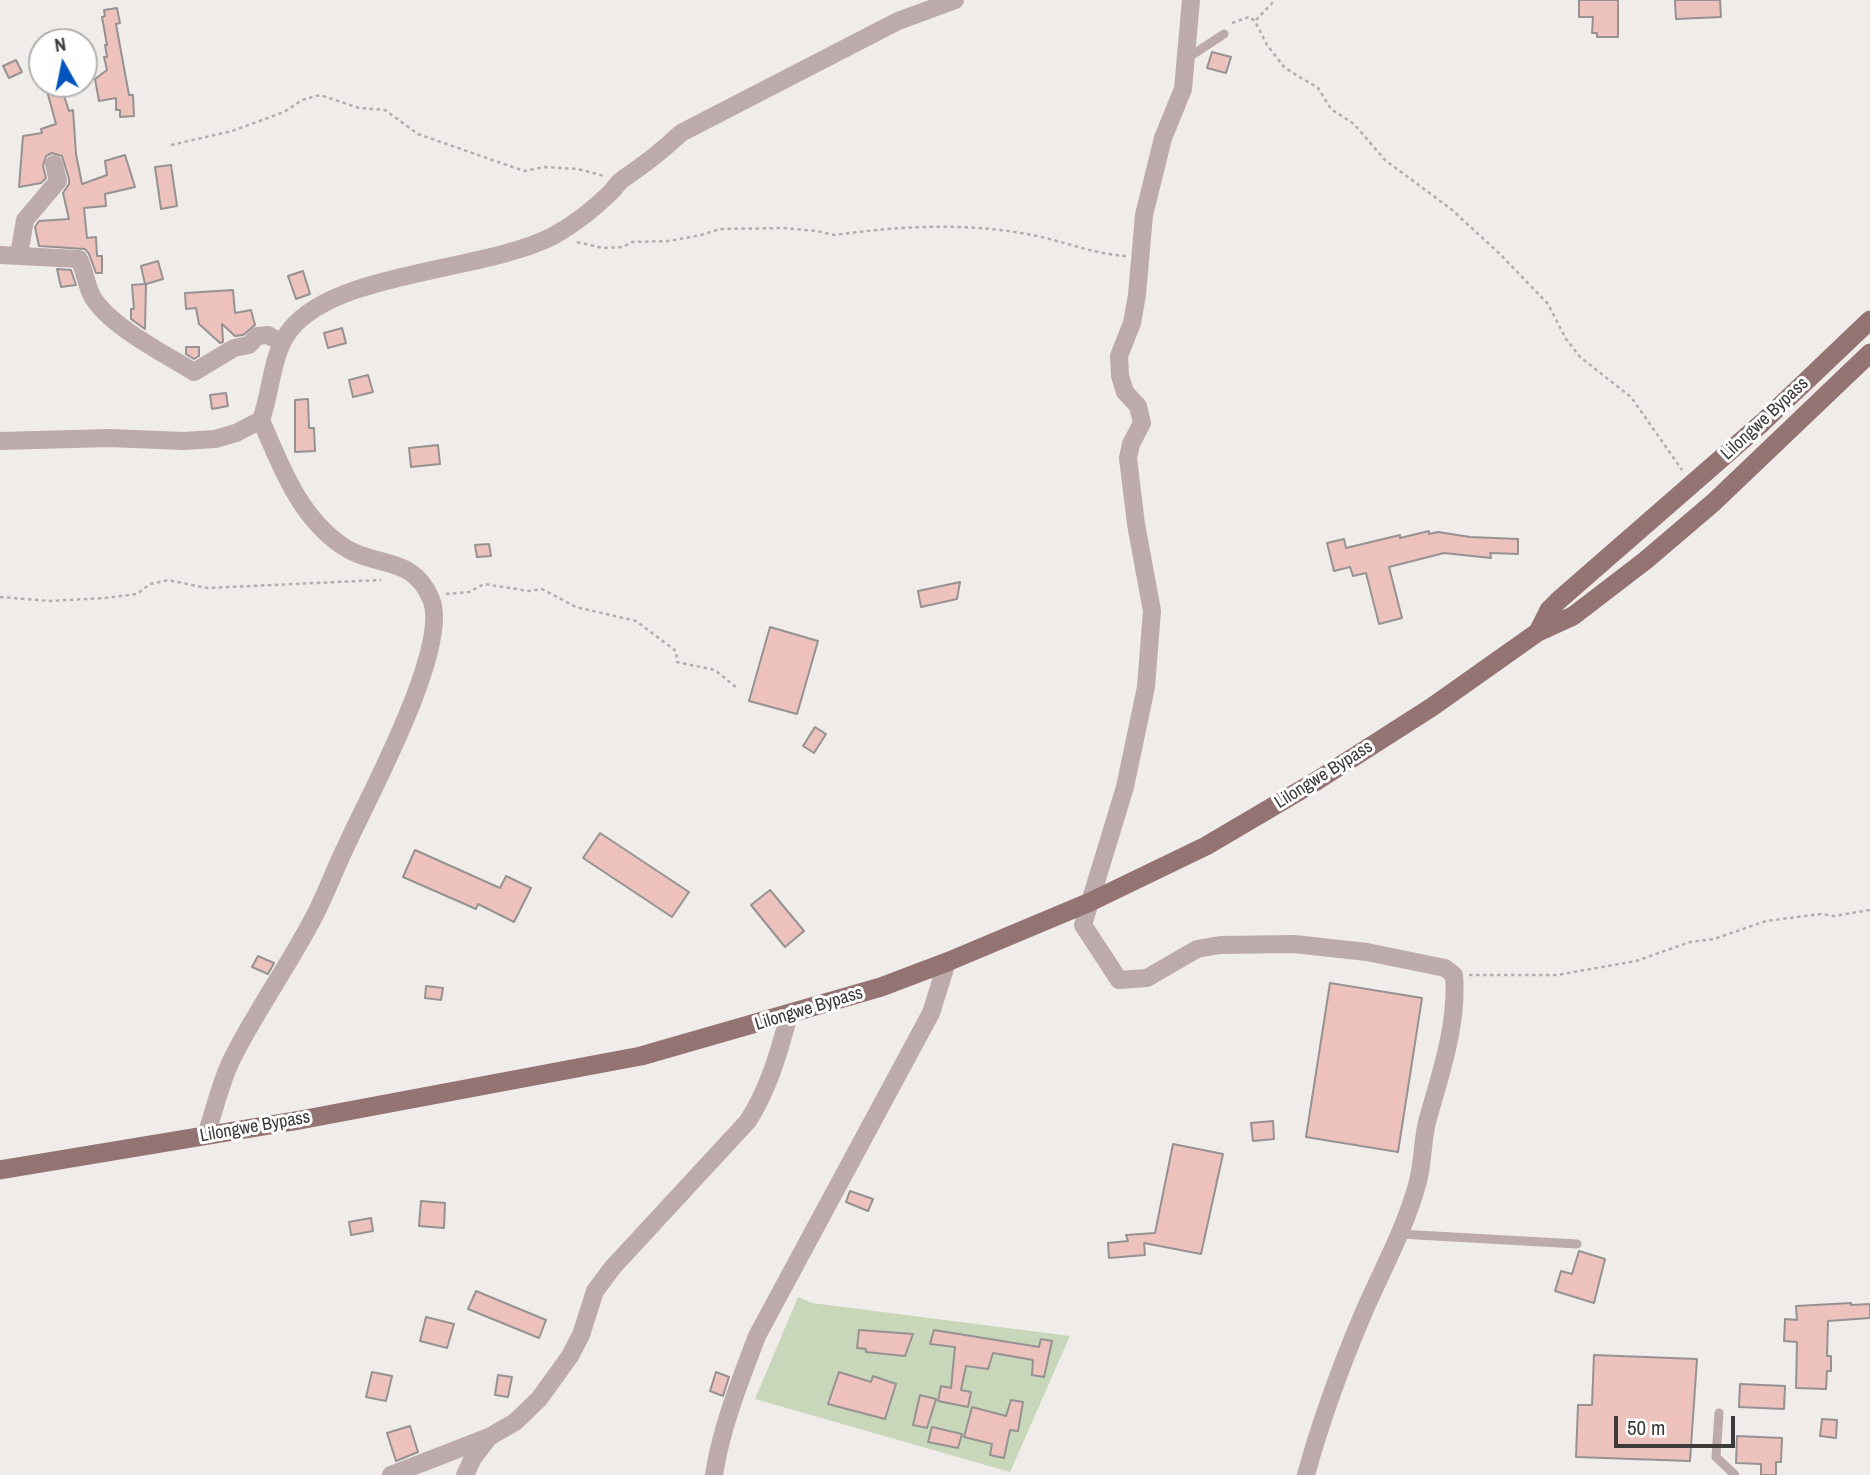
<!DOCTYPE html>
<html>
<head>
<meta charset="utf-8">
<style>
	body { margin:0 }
	#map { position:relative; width:1870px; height:1475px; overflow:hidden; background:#f0ecea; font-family:"Archivo Narrow",sans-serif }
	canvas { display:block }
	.north { position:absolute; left:28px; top:28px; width:70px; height:70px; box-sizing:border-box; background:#fff; border:2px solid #b1b1b0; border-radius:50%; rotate:351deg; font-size:19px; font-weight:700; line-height:28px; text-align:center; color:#3c3b3a }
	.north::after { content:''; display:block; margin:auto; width:24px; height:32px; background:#0454be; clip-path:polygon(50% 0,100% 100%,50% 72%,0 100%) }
	.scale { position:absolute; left:1614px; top:1416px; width:121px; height:32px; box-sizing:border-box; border:4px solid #3c3b3a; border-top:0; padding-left:9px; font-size:21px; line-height:24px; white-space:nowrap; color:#3c3b3a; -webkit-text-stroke:5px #fff; paint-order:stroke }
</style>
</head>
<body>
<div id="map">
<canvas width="1870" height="1475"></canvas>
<div class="north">N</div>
<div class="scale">50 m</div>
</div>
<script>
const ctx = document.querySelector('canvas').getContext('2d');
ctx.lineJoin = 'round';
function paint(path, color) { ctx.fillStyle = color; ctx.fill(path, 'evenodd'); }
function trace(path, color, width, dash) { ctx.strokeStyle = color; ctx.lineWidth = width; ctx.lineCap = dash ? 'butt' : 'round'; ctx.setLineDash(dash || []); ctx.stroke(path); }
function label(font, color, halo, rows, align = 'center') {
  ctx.font = font + ' "Archivo Narrow",sans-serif'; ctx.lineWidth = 6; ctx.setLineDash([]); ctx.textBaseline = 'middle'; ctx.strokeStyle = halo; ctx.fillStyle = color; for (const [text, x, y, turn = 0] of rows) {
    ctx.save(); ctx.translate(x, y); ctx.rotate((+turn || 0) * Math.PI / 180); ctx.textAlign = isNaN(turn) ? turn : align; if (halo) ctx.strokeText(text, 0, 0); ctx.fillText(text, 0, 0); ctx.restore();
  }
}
paint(new Path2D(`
	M798 1297 812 1303 1070 1336 1010 1472 755 1399Z`), '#c8d7b9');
const building = new Path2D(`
	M1579 0H1618V37H1597V33H1592L1593 17H1579Z
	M1675 0H1720L1721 17 1676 19Z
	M117 8 120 23 116 24 129 95H133L134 116 120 117V110H116V98L99 101 95 79 107 70 104 57H107L105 45H107L102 17 105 16 104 10Z
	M1212 52 1231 57 1226 73 1207 68Z
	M16 60 22 72 9 78 3 66Z
	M61 87 69 111 73 110 76 154 82 184 107 175 105 161 125 155 135 187 105 194 106 206 84 208 87 238 96 237 97 256H102V273H96L89 254 85 249 39 246 35 227 39 221 69 219 63 193 69 184V179L62 156 52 153 46 156 43 166 46 178 41 183 19 187 23 136 42 133 41 129 56 124 47 91Z
	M171 165 177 206 161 209 155 167Z
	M158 261 163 279 146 284 145 329 131 319V309H134L132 285 145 284 141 266Z
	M57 269 71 270 76 285 61 287Z
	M303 271 310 294 296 299 288 276Z
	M233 290 235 313 251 310 255 325 243 335 235 336 222 324 223 342 220 343 199 324 196 308 186 309 185 293Z
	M342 328 346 343 328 348 324 333Z
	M186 347H199V356L194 359 186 354Z
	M368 375 373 392 353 397 349 380Z
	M226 393 228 406 212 409 210 395Z
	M308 399 309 428H314L315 451 295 452V400Z
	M438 445 440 464 411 467 409 448Z
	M1429 531V534L1438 532 1470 537 1518 539V554L1490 553 1491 558 1444 553 1389 567 1402 618 1379 624 1366 573 1353 576 1350 567 1334 571 1327 543 1344 539 1346 548 1400 535V538Z
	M489 544 491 556 477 557 475 545Z
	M960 582 957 599 921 607 918 591Z
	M770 627 818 641 797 714 749 701Z
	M815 727 826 734 814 753 803 746Z
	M600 833 689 892 672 917 583 858Z
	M415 850 500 888 506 876 531 888 514 922 478 904 476 909 403 877Z
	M770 890 804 931 785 947 751 905Z
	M258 956 274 963 268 974 252 967Z
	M1330 983 1422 998 1398 1152 1306 1137Z
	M426 986 443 988 441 1000 425 998Z
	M1273 1121 1274 1139 1253 1141 1251 1123Z
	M1173 1144 1223 1154 1201 1254 1144 1243 1145 1255 1109 1258 1108 1243 1128 1241 1126 1235 1155 1233Z
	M850 1191 873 1199 868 1211 846 1202Z
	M421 1201 445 1203 444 1228 419 1226Z
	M371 1218 373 1231 351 1235 349 1222Z
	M1579 1251 1605 1259 1594 1303 1555 1291 1561 1271 1572 1274Z
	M476 1291 546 1320 539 1338 468 1309Z
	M1851 1303V1305L1870 1304V1318L1828 1321 1827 1356H1831V1371H1827L1826 1389 1796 1388 1797 1342 1784 1341 1785 1319 1797 1320 1796 1306Z
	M426 1317 454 1324 447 1348 420 1341Z
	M859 1330 913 1334 905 1356 866 1352V1349L857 1348Z
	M934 1330 1039 1347 1041 1339 1052 1341 1044 1377 1032 1375 1033 1360 993 1353 988 1369 966 1366 961 1390 971 1392 968 1407 938 1401 941 1386 951 1388 955 1347 930 1344Z
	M1594 1355 1697 1359 1690 1461 1576 1457 1578 1405H1592Z
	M372 1372 392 1376 386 1401 366 1397Z
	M716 1372 729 1377 723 1396 710 1391Z
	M839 1372 871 1382 873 1376 896 1384 885 1419 828 1404Z
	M498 1375 512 1377 508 1397 495 1395Z
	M1740 1384 1785 1386 1784 1409 1739 1407Z
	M920 1395 936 1399 927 1428 913 1425Z
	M1011 1400 1023 1402 1018 1431 1010 1430 1004 1458 990 1455 992 1444 964 1437 972 1407 1006 1416Z
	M1822 1419 1837 1420 1836 1438 1820 1436Z
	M410 1426 418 1452 396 1461 387 1433Z
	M932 1427 962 1434 958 1448 928 1442Z
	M1737 1436 1782 1438 1781 1462H1776V1475H1761V1464L1736 1463Z`);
paint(building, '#edc2bd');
trace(building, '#969292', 2);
trace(new Path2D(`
	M1256 20 1275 0
	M1232 23 1249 17 1255 21 1267 45 1285 68 1318 88 1331 109 1354 124 1385 160 1451 209 1500 254 1548 304 1566 339 1580 357 1631 397 1682 470
	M171 145 232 131 284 112 302 100 320 95 359 108 385 110 418 134 524 171 545 167 578 169 604 176
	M577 242 603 248 623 247 632 242 669 241 701 235 720 229 783 228 817 231 834 235C901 226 965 222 1032 235 1064 241 1092 254 1126 256
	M446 594 469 592 484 584 529 591 542 589 576 607 636 621 676 651 677 662 715 670 738 689
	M0 597 50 601 105 598 137 594 150 584 168 580 207 588 381 580
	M1469 975H1557L1636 961 1690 942 1714 939 1766 921 1821 914 1834 916 1870 910`), '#b1aead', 2.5, [3.5, 3.5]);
trace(new Path2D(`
	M1186 59 1224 34
	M1400 1234 1577 1244
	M1719 1413 1716 1457 1735 1475`), '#bdaaaa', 9);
trace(new Path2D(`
	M1191 0 1183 89 1163 138 1144 215 1137 295 1132 323 1119 356 1120 376 1125 392 1138 406 1142 423 1131 444 1128 458 1136 524 1152 611 1146 687 1125 787 1083 925 1119 980 1147 978 1197 949 1220 945 1294 944 1367 952 1445 968 1454 975C1458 1025 1440 1075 1427 1122 1422 1143 1423 1165 1417 1185 1405 1229 1381 1272 1363 1314 1341 1366 1321 1420 1306 1475
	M0 255 79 259C85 271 86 285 92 296 109 326 165 354 194 372L234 348 249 345 257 336 268 335 282 343
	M19 255 25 220 58 181 54 164
	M0 441 109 438 183 441 215 439 236 433 261 420
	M206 1135C215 1109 221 1079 234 1055 259 1006 291 962 316 913 328 889 337 864 349 840 370 794 451 645 431 599 413 555 376 568 344 547 300 518 281 467 261 420 271 393 272 352 290 330 336 271 483 272 553 236 573 225 596 207 612 191 616 187 618 182 623 179 644 165 663 150 681 133L898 21 955 0
	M391 1475 489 1437 515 1422 539 1399 570 1356 581 1335 595 1291 613 1267 748 1121C769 1088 779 1052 789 1015
	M465 1475 473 1458 489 1437
	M714 1475C721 1428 740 1381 757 1336L931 1013 947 962`), '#bdaaaa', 18);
trace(new Path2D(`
	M1538 632 1549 610 1559 600 1762 423 1870 320
	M0 1170 300 1120 641 1056 881 987 947 962 1090 902 1206 846 1318 780 1432 707 1538 632 1573 616 1646 560 1714 502 1870 353`), '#947373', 19);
label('18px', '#3c3b3a', '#fff', [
	["Lilongwe Bypass",1765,419,-43],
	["Lilongwe Bypass",1324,775,-32],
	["Lilongwe Bypass",809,1009,-17],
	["Lilongwe Bypass",255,1127,-10]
]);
</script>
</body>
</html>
